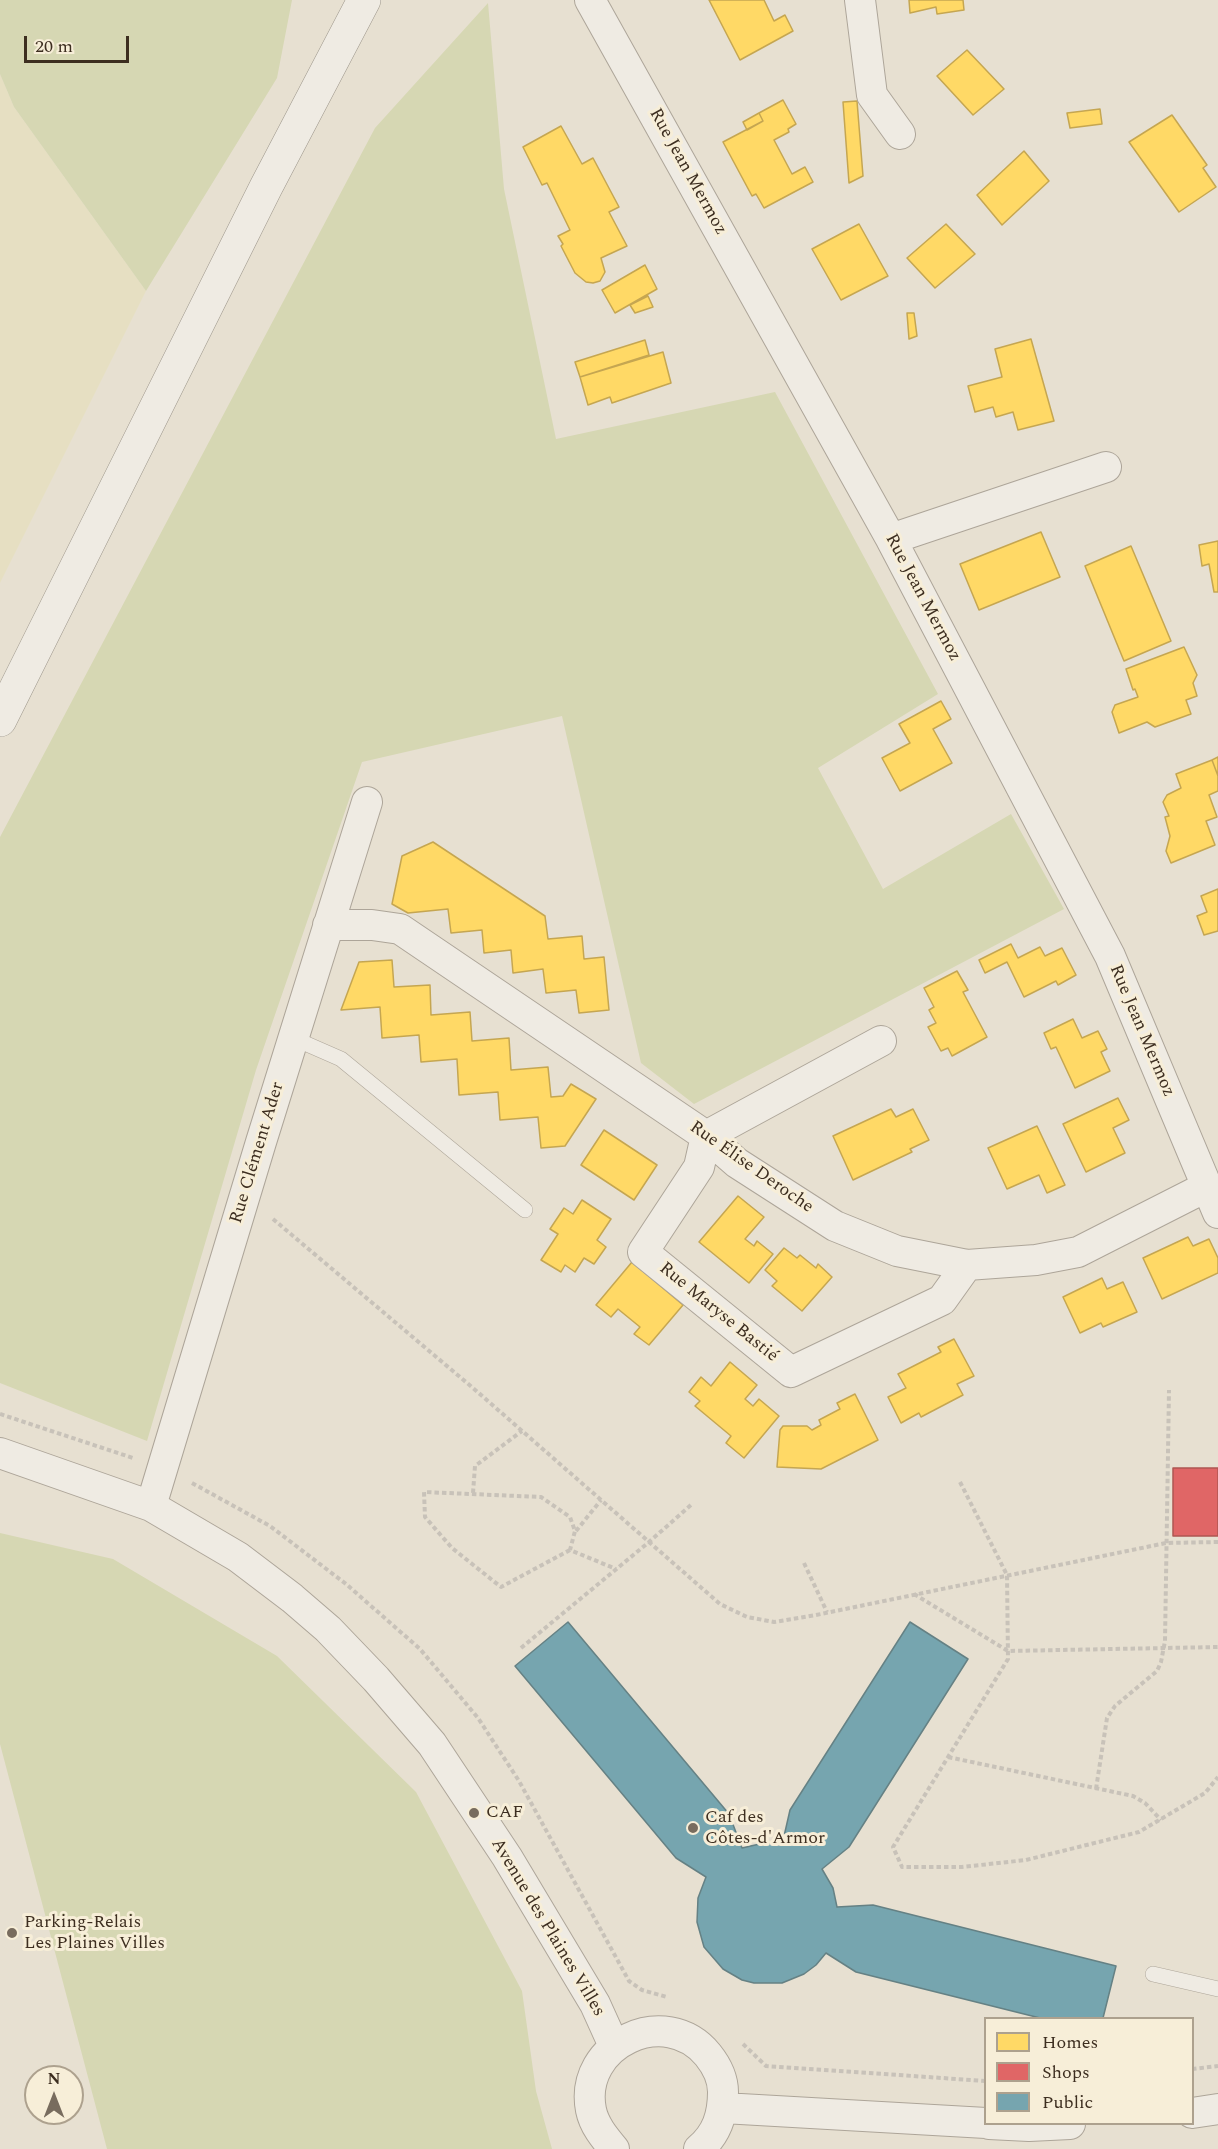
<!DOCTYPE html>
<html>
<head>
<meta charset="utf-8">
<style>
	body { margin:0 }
	#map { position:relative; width:1218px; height:2149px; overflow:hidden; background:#e7e0d1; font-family:Spectral,serif }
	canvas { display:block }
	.legend { position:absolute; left:984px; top:2017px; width:210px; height:108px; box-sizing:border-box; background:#f7eed8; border:2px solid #ada18e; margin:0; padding:8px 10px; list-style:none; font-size:18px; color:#3d2e20 }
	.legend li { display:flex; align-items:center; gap:12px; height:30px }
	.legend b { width:30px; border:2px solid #ada18e }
	.north { position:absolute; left:24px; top:2065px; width:60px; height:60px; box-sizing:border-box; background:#f7eed8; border:2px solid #ada18e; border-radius:50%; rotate:0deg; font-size:16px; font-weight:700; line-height:24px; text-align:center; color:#3d2e20 }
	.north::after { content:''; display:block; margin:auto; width:21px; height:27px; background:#786c5e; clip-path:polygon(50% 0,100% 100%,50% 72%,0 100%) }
	.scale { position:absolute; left:24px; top:36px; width:105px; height:27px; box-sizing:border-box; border:3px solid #3d2e20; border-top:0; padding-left:8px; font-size:18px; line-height:21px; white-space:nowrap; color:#3d2e20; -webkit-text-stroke:4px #f7eed8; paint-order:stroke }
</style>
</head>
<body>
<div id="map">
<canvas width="1218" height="2149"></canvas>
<ul class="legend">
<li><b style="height:16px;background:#ffd966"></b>Homes</li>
<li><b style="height:16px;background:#e06666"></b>Shops</li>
<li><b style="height:16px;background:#76a5af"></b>Public</li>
</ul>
<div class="north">N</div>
<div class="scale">20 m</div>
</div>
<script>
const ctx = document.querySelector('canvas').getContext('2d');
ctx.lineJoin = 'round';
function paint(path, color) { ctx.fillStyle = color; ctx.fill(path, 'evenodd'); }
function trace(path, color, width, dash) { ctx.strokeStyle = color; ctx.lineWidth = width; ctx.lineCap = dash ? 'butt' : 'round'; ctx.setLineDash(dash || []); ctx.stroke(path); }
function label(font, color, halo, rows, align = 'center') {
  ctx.font = font + ' Spectral,serif'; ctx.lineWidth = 6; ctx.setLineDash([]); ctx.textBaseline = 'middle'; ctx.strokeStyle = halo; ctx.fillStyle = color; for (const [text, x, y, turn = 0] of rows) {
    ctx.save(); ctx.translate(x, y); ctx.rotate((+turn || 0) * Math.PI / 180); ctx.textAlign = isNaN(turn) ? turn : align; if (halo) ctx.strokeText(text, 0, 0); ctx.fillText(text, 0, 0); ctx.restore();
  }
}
paint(new Path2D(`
	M0 74 14 107 146 291 0 583Z`), '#e6dfc2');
paint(new Path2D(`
	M0 0H292L277 78 146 291 14 107 0 74Z
	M488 3 504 189 556 439 775 392 938 694 818 768 883 889 1011 814 1064 909 694 1104 641 1063 562 716 362 762 256 1070 147 1441 0 1383V837L375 128Z
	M0 1533 113 1559 277 1656 416 1792 522 1991 536 2091 552 2149H107L0 1744Z`), '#d6d7b3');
const homes = new Path2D(`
	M709 0H764L774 21 785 15 793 31 740 60Z
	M909 0H963L964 10 937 14 936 7 910 13Z
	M967 50 1004 89 973 115 937 76Z
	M783 100 796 124 788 129 789 132 774 140 792 174 805 167 813 182 764 208 756 194 752 196 723 142 763 121 759 113Z
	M857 101 863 176 849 183 843 102Z
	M1100 109 1102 124 1070 128 1067 113Z
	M759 113 763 121 747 130 743 122Z
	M1172 115 1207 165 1203 168 1216 187 1179 212 1129 142Z
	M561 126 582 164 593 158 619 207 609 212 627 246 601 258 605 272 600 281 593 283 586 282 575 273 561 246 563 244 558 236 570 230 547 183 542 185 523 147Z
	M1024 151 1049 181 1002 225 977 195Z
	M859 224 888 276 841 300 812 249Z
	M946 224 975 254 935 288 907 258Z
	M645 265 657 289 615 313 602 290Z
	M648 296 653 307 635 313 630 305Z
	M907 313H914L917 336 909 339Z
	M1031 339 1054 421 1018 430 1013 412 996 417 993 407 975 412 968 386 1002 377 995 349Z
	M645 340 649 355 580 377 575 362Z
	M663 352 671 383 612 403 610 397 588 405 580 377Z
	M1041 532 1060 577 979 610 960 564Z
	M1218 541V592H1214L1209 564 1202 566 1199 545Z
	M1131 546 1171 641 1124 661 1085 566Z
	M1184 647 1197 675 1193 683 1197 696 1186 700 1191 714 1155 727 1147 722 1119 733 1112 712 1115 705 1138 697 1135 689 1133 690 1126 669Z
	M941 701 951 719 933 729 952 763 900 791 882 758 910 743 899 724Z
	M1218 757V776L1212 760Z
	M1212 760 1218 776V791L1209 795 1217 817 1206 821 1215 845 1171 863 1166 851 1170 836 1165 817 1169 816 1163 802 1167 795 1181 788 1176 774Z
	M433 842 545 916 548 939 582 936 584 959 604 957 609 1010 579 1013 576 990 546 993 543 969 513 973 511 950 484 953 482 930 451 933 448 909 408 913 392 904 402 856Z
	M1218 889V931L1204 935 1197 916 1207 912 1201 896Z
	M1011 944 1018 958 1040 947 1045 956 1062 948 1076 975 1058 985 1056 981 1024 997 1007 962 985 973 979 960Z
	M392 960 394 987 430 985 431 1015 470 1012 472 1041 509 1038 511 1070 548 1067 551 1097 563 1096 571 1084 596 1099 565 1146 541 1148 538 1117 500 1120 498 1092 459 1095 457 1059 421 1062 419 1035 382 1038 380 1007 341 1010 359 962Z
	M957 971 968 990 963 992 987 1037 952 1056 948 1048 941 1051 928 1027 936 1023 929 1010 934 1007 924 988Z
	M1073 1019 1082 1038 1098 1031 1107 1049 1101 1052 1110 1071 1075 1088 1056 1047 1051 1049 1044 1033Z
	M1118 1098 1129 1120 1113 1128 1125 1153 1086 1172 1063 1124Z
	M891 1109 896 1117 913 1109 929 1140 910 1149 912 1152 853 1180 833 1136Z
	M1037 1126 1065 1185 1047 1193 1039 1175 1007 1189 988 1148Z
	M604 1130 657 1165 634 1200 581 1165Z
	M738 1196 764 1217 745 1239 754 1246 757 1241 773 1254 749 1283 699 1242Z
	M582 1200 611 1219 597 1240 606 1247 594 1264 584 1258 575 1272 565 1265 561 1272 541 1260 558 1234 550 1229 564 1208 573 1214Z
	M1188 1237 1193 1246 1209 1239 1218 1258V1273L1162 1299 1143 1258Z
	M784 1248 797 1258 800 1255 816 1268 818 1264 832 1277 802 1311 772 1286 777 1281 765 1270Z
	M632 1262 683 1305 649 1345 634 1334 640 1327 618 1309 611 1317 596 1305Z
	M1102 1278 1107 1289 1123 1282 1137 1312 1103 1327 1101 1323 1080 1333 1063 1297Z
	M954 1339 974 1376 957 1384 963 1395 921 1417 919 1413 901 1423 888 1397 906 1388 898 1374 941 1352 938 1347Z
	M730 1362 757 1385 745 1399 753 1406 759 1399 779 1416 744 1458 726 1443 731 1436 695 1406 700 1401 689 1392 701 1377 711 1386Z
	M855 1394 878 1440 821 1469 777 1467 780 1430 783 1426H807L812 1430 821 1425 819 1420 840 1409 837 1403Z`);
paint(homes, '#ffd966');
trace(homes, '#c5a651', 1.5);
const shops = new Path2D(`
	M1173 1468H1218V1536H1173Z`);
paint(shops, '#e06666');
trace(shops, '#af5551', 1.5);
const public = new Path2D(`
	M568 1622 729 1814 742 1848 764 1843 782 1845 790 1810 910 1622 968 1659 849 1847 822 1869 833 1888 837 1907 873 1905 1116 1966 1103 2018H1040L856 1972 826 1953 816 1965 804 1974 782 1983H754L742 1980 723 1969 704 1947 697 1922 698 1898 706 1877 676 1858 515 1666Z`);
paint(public, '#76a5af');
trace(public, '#658184', 1.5);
const service = new Path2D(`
	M293 1038 341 1059 525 1210
	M1153 1974 1218 1989`);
const minor = new Path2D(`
	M590 0 891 539 1110 956 1218 1213
	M860 0 872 95 900 134
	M891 539 1106 467
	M328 925H372L400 929 706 1136 737 1163 835 1226 897 1251 967 1265 1036 1260 1078 1252 1206 1187
	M881 1041 706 1136 699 1167 643 1252 791 1372 942 1300 967 1265
	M0 1453 151 1506 238 1557 292 1598 328 1629 376 1679 432 1744 507 1857 595 2004 614 2046
	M151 1506 261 1142 367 802
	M723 2108 986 2123
	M1192 2113 1218 2109
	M989 2124 1029 2126 1070 2124
	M614 2149C604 2137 594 2125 591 2110 578 2044 666 2003 708 2055 716 2065 723 2079 723 2092 723 2115 717 2134 699 2149`);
const secondary = new Path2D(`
	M0 720 266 187 364 0`);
trace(service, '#ada599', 16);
trace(minor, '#ada599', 32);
trace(secondary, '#9c958a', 34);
trace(new Path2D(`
	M273 1219 473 1388 720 1604 747 1617 774 1622 816 1615 1166 1543 1218 1542
	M0 1414 133 1458
	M960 1482 1007 1575 1008 1659 893 1847 902 1867H962L1026 1860 1139 1832 1205 1793 1218 1777
	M192 1483 270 1526 346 1584 420 1649 478 1718 519 1781 629 1981 642 1990 667 1997
	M473 1493 475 1466 522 1431
	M576 1531 601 1500
	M570 1550 501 1587 452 1548 425 1517 424 1492 541 1497 570 1517 575 1531 570 1550 616 1569
	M804 1563 827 1612
	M914 1594 1008 1651 1218 1647
	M521 1648 649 1542 691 1505
	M948 1757 1133 1796 1145 1803 1161 1820
	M1096 1789 1107 1718 1115 1706 1157 1671 1161 1662 1165 1641 1169 1390
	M743 2044 766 2066 986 2081
	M1192 2069 1218 2066`), '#c8c2b9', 4, [4.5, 3]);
trace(service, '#efebe3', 15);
trace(minor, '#efebe3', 30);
trace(secondary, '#efebe3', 33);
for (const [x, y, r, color] of [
	[474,1813,6,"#786c5e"],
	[693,1828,6,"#786c5e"],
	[12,1933,6,"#786c5e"]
]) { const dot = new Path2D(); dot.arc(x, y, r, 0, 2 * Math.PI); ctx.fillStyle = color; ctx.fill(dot); trace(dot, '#f7eed8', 2); }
label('18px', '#3d2e20', '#f7eed8', [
	["Rue Jean Mermoz",687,172,61],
	["Rue Jean Mermoz",922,598,62],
	["Rue Jean Mermoz",1141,1031,67],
	["Rue Clément Ader",258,1153,-73],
	["Rue Élise Deroche",751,1168,35],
	["Rue Maryse Bastié",718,1313,39],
	["Avenue des Plaines Villes",547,1928,59]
]);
label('18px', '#3d2e20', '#f7eed8', [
	["CAF",486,1813],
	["Caf des",705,1818],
	["Côtes-d'Armor",705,1839],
	["Parking-Relais",24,1923],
	["Les Plaines Villes",24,1944]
], 'left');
</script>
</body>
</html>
